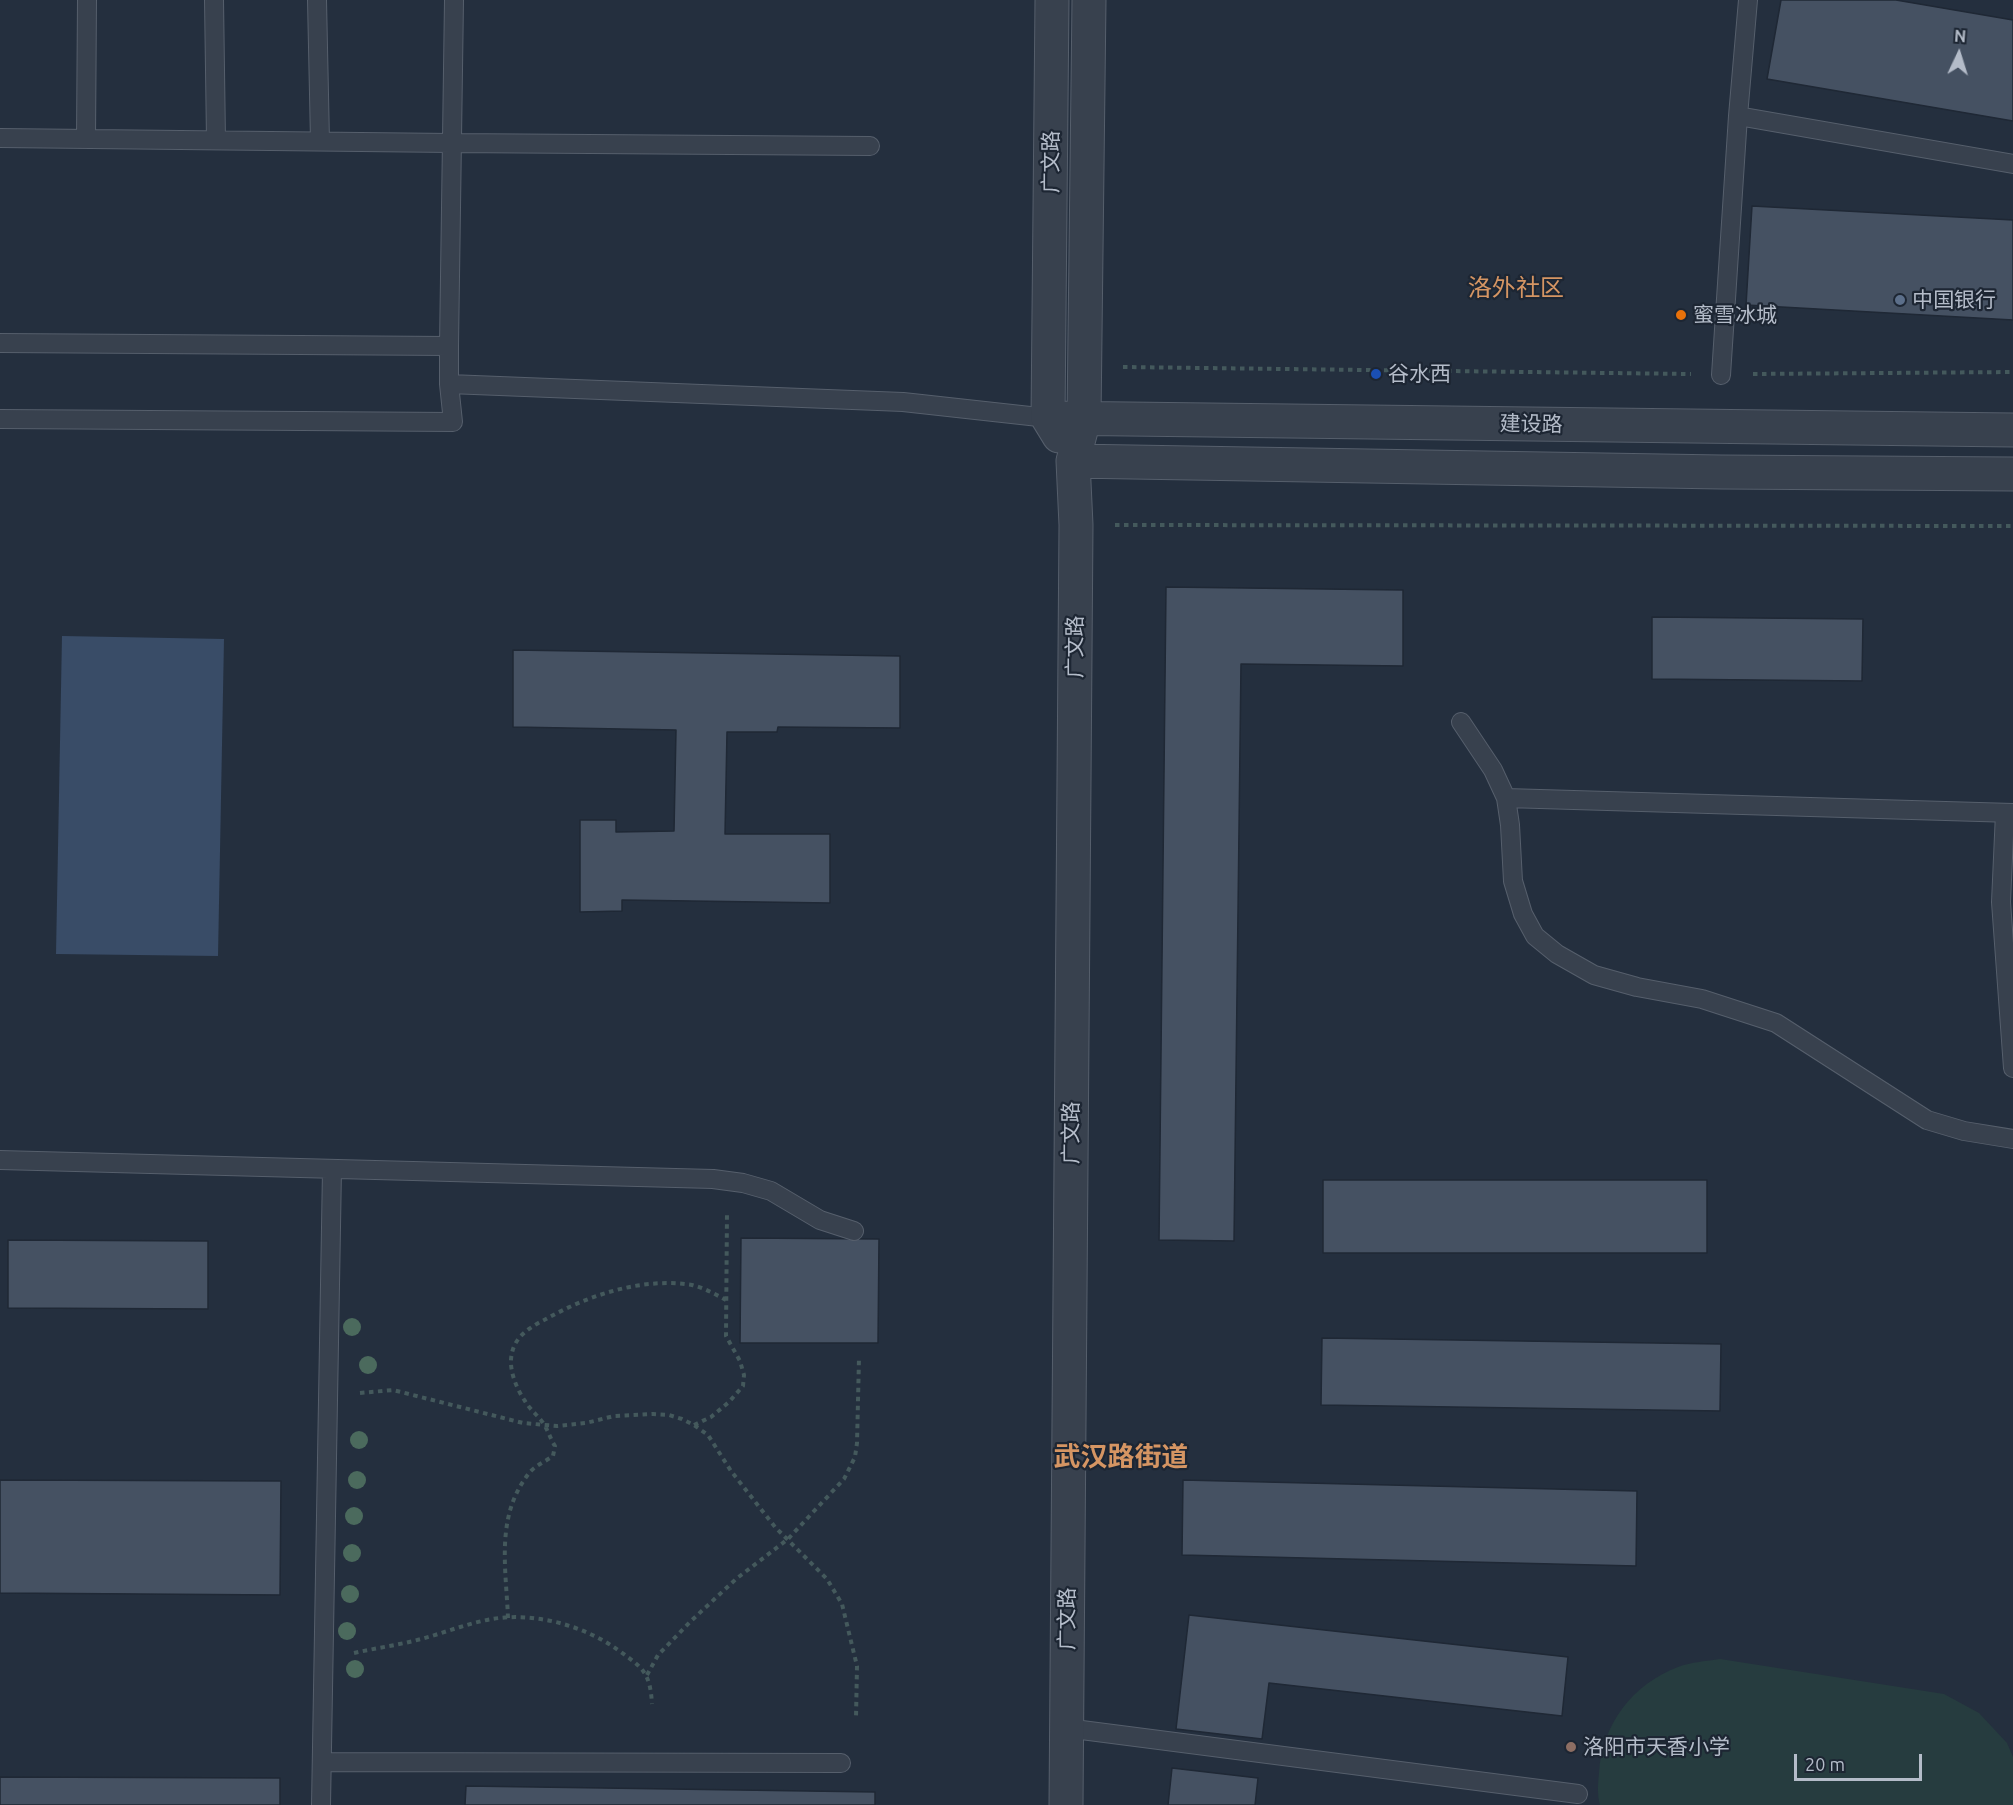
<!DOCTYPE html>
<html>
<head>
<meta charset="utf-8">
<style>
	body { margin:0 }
	#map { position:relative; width:2013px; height:1805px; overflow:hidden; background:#242f3e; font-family:Ubuntu,sans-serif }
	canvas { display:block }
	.north { position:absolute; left:1929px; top:24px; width:60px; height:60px; -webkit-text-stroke:4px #1d2633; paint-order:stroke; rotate:4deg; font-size:16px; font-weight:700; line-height:24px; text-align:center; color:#b4bcc9 }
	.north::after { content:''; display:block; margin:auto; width:21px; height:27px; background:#b4bcc9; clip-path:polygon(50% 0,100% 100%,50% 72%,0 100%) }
	.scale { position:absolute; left:1794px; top:1754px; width:128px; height:27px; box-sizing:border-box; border:3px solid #b4bcc9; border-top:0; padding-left:8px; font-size:18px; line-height:21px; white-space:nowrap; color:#b4bcc9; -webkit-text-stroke:4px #1d2633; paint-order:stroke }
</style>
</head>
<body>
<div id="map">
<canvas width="2013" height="1805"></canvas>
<div class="north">N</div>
<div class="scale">20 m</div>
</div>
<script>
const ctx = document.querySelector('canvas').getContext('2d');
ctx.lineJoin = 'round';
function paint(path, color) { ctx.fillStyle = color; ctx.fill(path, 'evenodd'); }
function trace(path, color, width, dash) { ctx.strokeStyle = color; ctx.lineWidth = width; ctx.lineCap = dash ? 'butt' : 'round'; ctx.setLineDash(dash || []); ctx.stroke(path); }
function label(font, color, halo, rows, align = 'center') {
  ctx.font = font + ' Ubuntu,"Noto Sans SC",sans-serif'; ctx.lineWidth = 4.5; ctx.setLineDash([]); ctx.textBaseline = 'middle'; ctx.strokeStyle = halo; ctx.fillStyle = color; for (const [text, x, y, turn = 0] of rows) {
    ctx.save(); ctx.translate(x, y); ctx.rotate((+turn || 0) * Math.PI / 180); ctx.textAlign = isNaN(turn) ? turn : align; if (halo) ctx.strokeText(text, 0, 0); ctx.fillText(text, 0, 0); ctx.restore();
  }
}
paint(new Path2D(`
	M1720 1659 1944 1694 1979 1713 2007 1743 2013 1757V1805H1600C1597 1794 1598 1784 1599 1773 1602 1724 1633 1684 1678 1667 1691 1662 1707 1661 1720 1659Z`), '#263c3f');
paint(new Path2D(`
	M62 636 224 639 218 956 56 954Z`), '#394c67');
const building = new Path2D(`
	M1781 0H1896L2013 20V121L1767 79Z
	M1752 206 2013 220V320L1746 305Z
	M1166 587 1403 590V666L1241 664 1234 1241 1159 1240Z
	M1652 617 1863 619 1862 681 1652 679Z
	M513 650 900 656V728L778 727 777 732H727L725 834H830V903L622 900V911L580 912V820H616V832L674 831 676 730 513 727Z
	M1323 1180H1707V1253H1323Z
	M741 1238 879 1239 878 1343H740Z
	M8 1240 208 1241V1309L8 1308Z
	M1322 1338 1721 1344 1720 1411 1321 1405Z
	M0 1480 281 1481 280 1595 0 1593Z
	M1183 1480 1637 1491 1636 1566 1182 1555Z
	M1189 1615 1568 1657 1562 1716 1269 1683 1262 1739 1176 1729Z
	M1172 1768 1258 1778 1255 1805H1168Z
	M0 1777 280 1778V1805H0Z
	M466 1786 875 1792V1805H465Z`);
paint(building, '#455162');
trace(building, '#1f2835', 1.5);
const service = new Path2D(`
	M214 0 216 140
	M317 0 320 141
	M1738 116 2013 164
	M0 138 451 143 870 146
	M86 139 87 0
	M0 343 449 346
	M1721 375 1738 116 1748 0
	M449 384 903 402 1048 418
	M0 419 453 422 449 384V346L454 0
	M1461 722 1493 770 1506 798 1510 825 1513 881 1523 914 1535 936 1557 954 1594 975 1637 987 1702 999 1776 1023 1927 1120 1964 1131 2013 1139
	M1506 798 2013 813
	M2005 813 2001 902 2013 1068
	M0 1160 713 1179 743 1183 771 1191 820 1220 854 1231
	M1066 1728 1578 1794
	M322 1762 841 1763
	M321 1805 332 1169`);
const tertiary = new Path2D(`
	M1052 0 1048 418 1059 436
	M1048 418 2013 430
	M1073 461 1721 472 2013 474
	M1066 1805 1076 525 1073 461 1084 419 1089 0`);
trace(service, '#565f6c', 20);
trace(tertiary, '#565f6c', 35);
trace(new Path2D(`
	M1123 367 1691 374
	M1753 374 2013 372
	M1115 525 2013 526
	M360 1393 393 1390 523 1423 557 1426 586 1423 614 1416 653 1414 669 1415 682 1419 694 1425 708 1435 731 1471 775 1527 827 1579 842 1604 857 1666 856 1718
	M694 1425 711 1417 729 1402 743 1386 744 1375 740 1361 726 1336 727 1212
	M508 1618C506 1567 495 1515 530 1472 535 1466 546 1461 553 1456L555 1446C551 1440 549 1433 545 1426 540 1417 530 1410 525 1401 516 1388 508 1368 512 1353 515 1336 532 1326 546 1319 589 1295 642 1277 692 1285 704 1288 715 1294 726 1300
	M354 1653C376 1648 399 1645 421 1639 444 1633 468 1623 492 1619 534 1612 583 1625 618 1650 643 1668 650 1672 652 1704
	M647 1675 658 1655 691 1621 736 1579 788 1539 844 1479 855 1457 857 1443 859 1358`), '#44595c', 4, [4.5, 4.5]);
trace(service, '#38414e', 18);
trace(tertiary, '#38414e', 33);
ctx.fillStyle = '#4b6a5d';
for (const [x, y] of [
	[352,1327],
	[368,1365],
	[359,1440],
	[357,1480],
	[354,1516],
	[352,1553],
	[350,1594],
	[347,1631],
	[355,1669]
]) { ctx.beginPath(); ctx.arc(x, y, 9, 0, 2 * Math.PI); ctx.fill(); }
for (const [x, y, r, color] of [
	[1900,300,6,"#5c6f8a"],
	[1681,315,6,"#e8710a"],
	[1376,374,6,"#1a4fb4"],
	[1571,1747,6,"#8d6e63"]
]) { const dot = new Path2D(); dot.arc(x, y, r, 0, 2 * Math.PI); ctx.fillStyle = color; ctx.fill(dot); trace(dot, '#1d2633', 2); }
label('21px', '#b4bcc9', '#1d2633', [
	["广文路",1051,162,-90],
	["建设路",1531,424,1],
	["广文路",1075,647,-90],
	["广文路",1071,1133,-90],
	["广文路",1067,1619,-90]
]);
label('21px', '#b4bcc9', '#1d2633', [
	["中国银行",1912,300],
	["蜜雪冰城",1693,315],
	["谷水西",1388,374],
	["洛阳市天香小学",1583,1747]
], 'left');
label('24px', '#d59563', '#1d2633', [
	["洛外社区",1516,288]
]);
label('bold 27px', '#d59563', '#1d2633', [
	["武汉路街道",1121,1457]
]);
</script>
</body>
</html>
